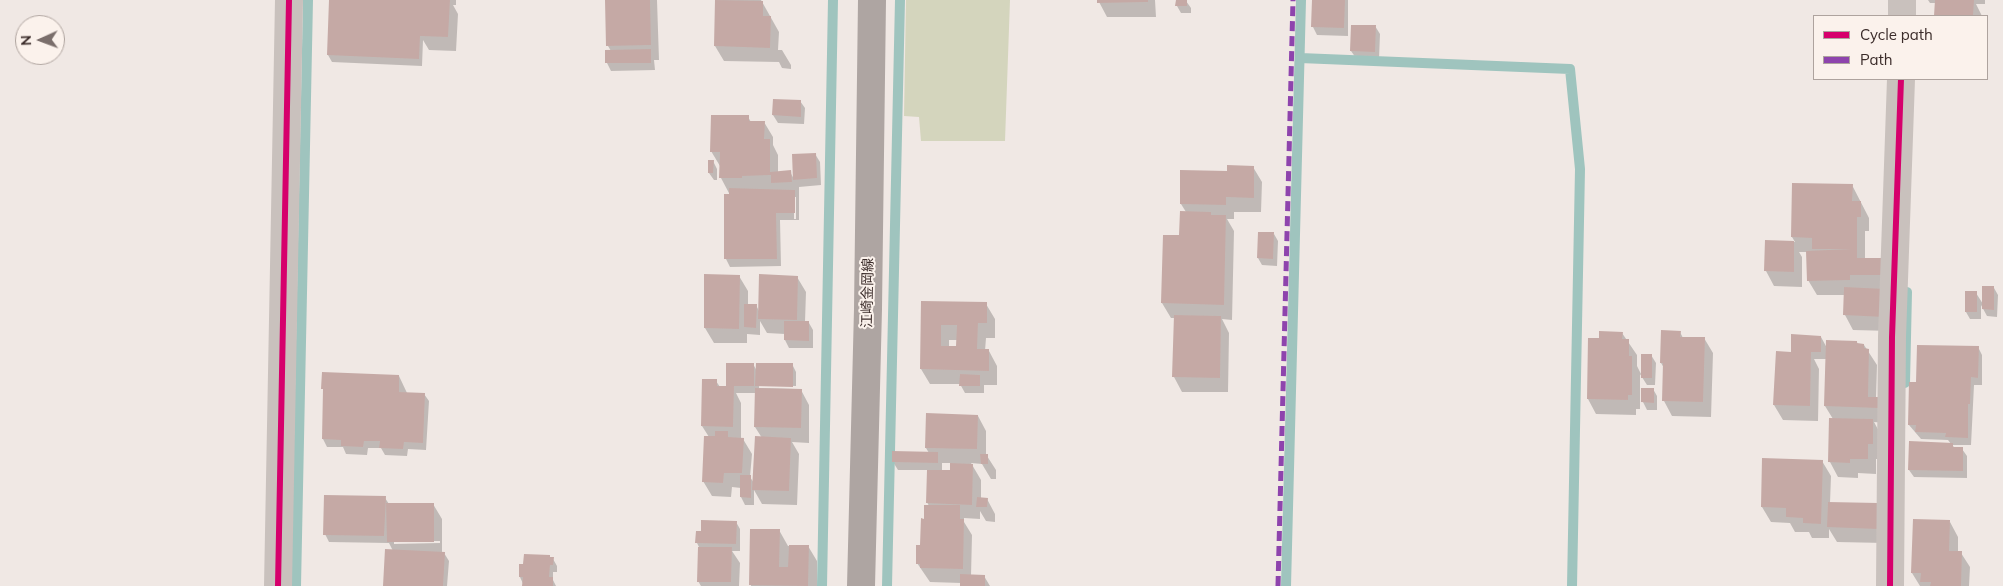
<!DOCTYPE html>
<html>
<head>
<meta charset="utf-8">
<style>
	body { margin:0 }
	#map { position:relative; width:2003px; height:586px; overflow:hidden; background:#f0e8e4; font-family:Mulish,sans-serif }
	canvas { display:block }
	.legend { position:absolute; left:1813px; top:15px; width:175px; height:65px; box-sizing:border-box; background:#fbf2ec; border:1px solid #aea39e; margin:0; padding:6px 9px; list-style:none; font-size:15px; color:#3b2c2a }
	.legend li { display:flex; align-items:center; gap:10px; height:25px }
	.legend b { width:25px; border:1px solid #aea39e }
	.north { position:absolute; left:15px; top:15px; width:50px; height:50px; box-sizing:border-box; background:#fbf2ec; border:1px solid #aea39e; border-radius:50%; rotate:268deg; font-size:14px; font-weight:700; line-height:20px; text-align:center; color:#3b2c2a }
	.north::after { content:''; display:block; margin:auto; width:18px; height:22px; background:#7a6e6b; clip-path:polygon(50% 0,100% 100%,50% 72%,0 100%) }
</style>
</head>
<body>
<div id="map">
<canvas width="2003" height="586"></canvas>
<ul class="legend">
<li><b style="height:6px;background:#d6006c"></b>Cycle path</li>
<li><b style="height:6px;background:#8e44ad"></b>Path</li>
</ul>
<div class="north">N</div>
</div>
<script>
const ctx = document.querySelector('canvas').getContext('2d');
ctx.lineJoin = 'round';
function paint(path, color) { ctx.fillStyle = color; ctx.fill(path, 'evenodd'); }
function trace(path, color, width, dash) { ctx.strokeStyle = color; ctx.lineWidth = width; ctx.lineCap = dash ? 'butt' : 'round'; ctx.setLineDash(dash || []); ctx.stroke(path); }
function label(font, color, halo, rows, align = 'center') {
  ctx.font = font + ' Mulish,"Noto Sans JP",sans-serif'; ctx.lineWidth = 4; ctx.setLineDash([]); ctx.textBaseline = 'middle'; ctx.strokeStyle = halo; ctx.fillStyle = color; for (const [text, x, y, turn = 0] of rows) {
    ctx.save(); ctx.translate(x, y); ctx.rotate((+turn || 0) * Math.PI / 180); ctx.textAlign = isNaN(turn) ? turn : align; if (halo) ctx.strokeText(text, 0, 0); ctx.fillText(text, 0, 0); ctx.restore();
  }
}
paint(new Path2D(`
	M906 0H1010L1005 141H921L919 117 904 116Z`), '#d4d5bd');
paint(new Path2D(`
	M330 0H456V5H453L458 14 456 51 429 50 423 40 422 66 332 62 328 55Z
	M606 0H657L659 60H654L655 70 611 71 607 63V51H611L608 46Z
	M716 0H761L779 32 778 50H782L791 65V69L782 68 779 62 724 61 715 46Z
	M1098 0H1155L1156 17H1107Z
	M1313 0H1348V36L1317 35 1313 27Z
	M1928 0H1985V4H1976L1982 16H1935L1936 3H1930Z
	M1186 1 1191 8V13H1181L1177 6Z
	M1375 26 1380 34 1379 59 1356 58 1351 51Z
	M774 100 800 101 805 108 804 124 778 123 773 115Z
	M748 117 751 122H764L773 137V145L778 155V173L790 172 794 179 815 154 820 162 821 185 799 187V220H780L781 266 730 267 726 259 725 195H730L721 178 720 166 711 151ZM794 197H796V219H794Z
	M713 161 717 169V180H714L709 173Z
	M1253 167 1262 182 1261 212H1234V219H1227L1234 231 1232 320 1222 319 1229 333 1228 392H1182L1174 377 1176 318H1171L1162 303 1164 236 1180 237 1186 212 1181 204 1228 173Z
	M1793 184 1852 185 1869 218V231H1865V259H1881L1892 331 1853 330 1845 315V295H1817L1808 280V252H1799L1802 257V287L1774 286 1766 271 1767 242H1795L1792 237Z
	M1274 234 1278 241 1277 266 1262 265 1258 258Z
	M739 276 748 291V305H756L759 311 797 277 806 292 805 322 809 323 813 330V348H789L785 340V334L767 333 760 321V335L747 334V343H714L705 328Z
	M1994 288 1998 295 1997 317 1987 316 1981 305V319H1970L1966 312 1976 293 1983 304Z
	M922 302 986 304 995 319V338H986L985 351H989L997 366V385H984V393H965L960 384H930L921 369ZM949 340H958V347H949Z
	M1680 332 1683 338H1704L1713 353 1711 417 1672 416 1664 401V368L1661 363Z
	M1622 333 1637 355V366L1642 376 1651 355 1656 363 1655 385H1647L1640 374V409H1636V415L1596 414 1588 399 1589 339H1600Z
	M1821 337 1827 348 1857 342 1858 345H1864L1877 365 1876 398 1886 423 1874 422 1881 435 1880 459H1876V474L1858 473V478L1838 477 1830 462 1831 419H1833L1825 406 1826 359H1814L1819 369 1818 421 1783 420 1774 405 1793 353Z
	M1978 347 1982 355V385H1974L1971 445H1952L1955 448 1962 449 1967 456V478L1914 477 1909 470 1951 444 1948 440 1921 439 1909 425 1917 383Z
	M753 364 757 371 792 364 796 372V386L759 385V388L796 389V390H801L809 405V443L792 442 799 454 797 505 762 504 754 490V505H745L741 497V488L732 487 731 497 712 496 703 481 709 437 702 426 716 381 720 387 729 388ZM736 393H756L755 427 762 438 754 483 750 477 752 454 743 439H741V403Z
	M399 376 407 393 424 394 429 401 426 450 408 449 407 456 385 455 381 448H368L367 455 346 454 343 447H327L323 439 325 392 323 389Z
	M1653 389 1657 396V410H1647L1643 402Z
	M978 416 986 431V456H987L996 470V479H991L982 464 971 463 981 480V499H987L995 514V522L986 521 980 511V519L964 518V522L972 535 971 576H984L990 586H961V583L930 582 917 563 929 506 927 502 928 470H898L893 462V452L929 453 926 448ZM942 463H951V472H942Z
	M1764 459 1822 461 1831 476 1830 503 1878 504 1885 543 1837 542 1829 529V538H1812L1809 532H1795L1790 523 1771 522 1762 507Z
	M385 498 389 504H433L442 519V553H444L449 561 447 586H385L393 551 389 543 329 542 325 534ZM394 541H440V543L394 544Z
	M736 522 740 529V551H732L740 563 739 586H701L698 581 699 547 697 543 701 532Z
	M1950 522 1958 537V552L1961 553 1970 567 1969 586H1920L1912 573Z
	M751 530H779L788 546H808L817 561V586H751Z
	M551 558 553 559 557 566V572H553V580L556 586H524L520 577V566Z`), '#0003');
trace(new Path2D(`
	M1300 58 1570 69 1580 169 1572 586
	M1905 383 1907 292
	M296 586 308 0
	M822 586 833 0
	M887 586 900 0
	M1286 586 1301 0`), '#9fc4be', 10);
paint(new Path2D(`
	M329 0H450L448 37 420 36 419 59 327 55Z
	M605 0H650L651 45 606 46Z
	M715 0 763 1V16H771L770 48 714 46Z
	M1097 0H1148V2L1097 3Z
	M1176 0H1187V6H1175Z
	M1312 0H1345L1344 28 1311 27Z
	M1935 0H1974L1973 16H1934Z
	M1351 25H1376L1375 52 1350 51Z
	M651 49V63H605V50Z
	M773 99 801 100V117L772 115Z
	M711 115H749V121H765L764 139H770V172L791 170 792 182 771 183V175L742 176V178H719L720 152H710Z
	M816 153 817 178 793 180 792 154Z
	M708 160H714L713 173H708Z
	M1227 165 1254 166V198L1226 197V205L1180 204V170L1227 171Z
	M1792 183 1853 184 1852 201H1861V217H1857V258H1882V275H1850V280L1807 281 1806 251 1851 249H1812V238L1791 237Z
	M729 188 795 190V213H776L777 259H724V194H729Z
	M1180 211 1211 212V215H1226L1224 305 1161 303 1163 235H1179Z
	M1258 232H1274L1273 259 1257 258Z
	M1765 240 1794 241V272L1764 271Z
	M704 274 740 275 739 329 704 328Z
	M759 274 798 276 797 320 758 319Z
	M1982 286H1994V310L1982 309Z
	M1844 287 1886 289 1884 317 1843 315Z
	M1965 291H1977V312H1965Z
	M921 301 987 302V323H978L977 349H989V371L920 369ZM941 325H957L956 346H941Z
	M744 304H757L756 328 744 327Z
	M1174 315 1221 316 1220 378 1172 377Z
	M784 321H809V341L784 340Z
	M1661 330 1681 331 1680 337H1705L1703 402 1662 401 1663 363H1660Z
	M1599 331 1623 332 1622 339H1629V356H1632V395H1628V400L1587 399 1588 338H1599Z
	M1791 334 1821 336V352H1811L1810 406 1773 405 1776 351 1791 352Z
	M1826 340 1857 341V343L1864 344V348L1869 349 1868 397H1878V408L1824 406Z
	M1917 345 1979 346 1978 378 1971 377 1970 404H1968V438L1945 437 1946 433 1915 432 1916 425H1908L1909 382H1916Z
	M1641 354H1652V378H1641Z
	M726 363H754V386H734L733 427 701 426 702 379H717V386H726Z
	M756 363H793V387L755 386Z
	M322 372 399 375V392L425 393 423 443 404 442 403 449 379 448 380 441H364L363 447 341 446V440L322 439 323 389H321Z
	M960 374 980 375V386H959Z
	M755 388 802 389 801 428 754 427Z
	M1641 388H1654V403L1641 402Z
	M926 413 978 415 977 449 925 448Z
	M1829 418 1873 419V444H1868V459H1850V463L1828 462Z
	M715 431H728V437L744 438 742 473H724L723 483 702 482 704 436H715Z
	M755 436 791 438 789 491 752 490Z
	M1909 441 1953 443V447H1963V471L1908 470Z
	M892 451 938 452V463L892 462Z
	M980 454H988V464H981Z
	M1762 458 1823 460 1821 524 1803 523V518L1786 517V508L1761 507Z
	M950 463 973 464 972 505 926 503 927 470H950Z
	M740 475H751V498L740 497Z
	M324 495 386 496 384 536 323 535Z
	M977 497 988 498 987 507H976Z
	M1828 502 1878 503V529L1827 527Z
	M386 503H434V542H387Z
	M924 505H960V519H964L963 569 920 568V564H916V545H920L921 518 924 519Z
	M1913 519 1950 520 1949 551H1962L1961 586H1930L1931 582H1920L1921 573H1911Z
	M701 520 737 521 736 544 695 543 696 531H701Z
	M750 529H780L779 567H788L789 545H809L808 586 749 585Z
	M698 547H732L731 582H697Z
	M385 549 445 552 443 586H383Z
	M524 554 550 555V557H554L553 565H550L549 577H553V586H522L523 577H519V564H523Z
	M960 574 985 575V586H960Z`), '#c5a9a5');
trace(new Path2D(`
	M1902 16V0
	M278 586 289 0
	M1890 586 1892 337 1901 79`), '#c9c1bd', 28);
trace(new Path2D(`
	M861 586 868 309 872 0`), '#aea5a2', 28);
trace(new Path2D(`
	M1278 586 1293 0`), '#8e44ad', 5, [10, 5]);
trace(new Path2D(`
	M278 586 289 0
	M1890 586 1892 337 1901 79`), '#d6006c', 6);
label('14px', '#3b2c2a', '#fbf2ec', [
	["江崎金岡線",868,293,-89]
]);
</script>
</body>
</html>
